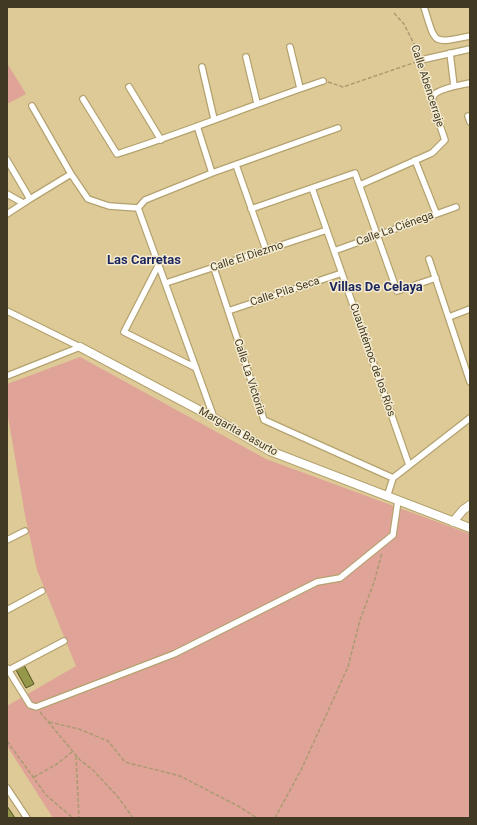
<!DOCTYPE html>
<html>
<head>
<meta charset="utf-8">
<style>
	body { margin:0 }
	#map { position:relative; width:477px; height:825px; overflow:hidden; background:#ddca96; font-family:Roboto,sans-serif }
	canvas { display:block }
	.frame { position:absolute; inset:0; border:8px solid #413924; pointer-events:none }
</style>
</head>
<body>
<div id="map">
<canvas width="477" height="825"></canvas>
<div class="frame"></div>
</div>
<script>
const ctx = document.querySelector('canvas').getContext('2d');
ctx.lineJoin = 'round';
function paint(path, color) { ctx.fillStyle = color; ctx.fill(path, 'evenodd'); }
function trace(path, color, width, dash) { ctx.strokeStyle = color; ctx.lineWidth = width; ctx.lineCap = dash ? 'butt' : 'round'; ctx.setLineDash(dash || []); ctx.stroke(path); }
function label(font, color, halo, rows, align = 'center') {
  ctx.font = font + ' Roboto,sans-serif'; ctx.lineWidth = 3; ctx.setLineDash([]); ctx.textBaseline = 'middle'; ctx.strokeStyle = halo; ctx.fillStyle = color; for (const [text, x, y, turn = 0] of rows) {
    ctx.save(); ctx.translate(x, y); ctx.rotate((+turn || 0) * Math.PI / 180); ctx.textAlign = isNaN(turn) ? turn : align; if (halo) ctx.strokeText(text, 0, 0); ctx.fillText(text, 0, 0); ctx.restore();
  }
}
paint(new Path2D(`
	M7 63 26 94 7 104Z
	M80 357 266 459 470 534V818H53L7 746V706L76 666 37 570 25 515 7 411V384Z`), '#e0a398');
const building = new Path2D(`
	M24 665 34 684 26 688 16 670Z
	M7 806 15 818H7Z`);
paint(building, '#95984a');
trace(building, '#50521f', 1);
const street = new Path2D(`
	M424 7C436 44 431 44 470 36
	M290 47 300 88
	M450 53 454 86
	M246 57 257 103
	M421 60 470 49
	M202 67 214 119
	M129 87 161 140
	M83 99 117 154C186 132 254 104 323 81
	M32 106 71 174 88 199 109 206 138 208 214 418
	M468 116 470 122
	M197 126 212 173
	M7 160 30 199
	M415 160 436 213
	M236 165 266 250
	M360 185 432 153 445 140 432 103C432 100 432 97 435 94 441 88 461 85 470 83
	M312 188 409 465
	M7 194 23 203
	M138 208 145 200 212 173 338 128
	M251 209 355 173 397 291 436 278
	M7 214 30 199 71 174
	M334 251 456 207
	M429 259 470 382
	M159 264 124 332 196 368
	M214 268 264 420 393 478
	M166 283 327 230
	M7 311 80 347
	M228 311 342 273
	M449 317 470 309
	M7 376 80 347
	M387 497 393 478 470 418
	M7 540 25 531
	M7 610 42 591
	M7 668 30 705 36 707 174 654 317 582 340 578 393 535 398 501
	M7 671 64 641
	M7 788 27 818`);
const secondary = new Path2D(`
	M80 347 214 418 270 451 470 528
	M453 522 463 510 470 505`);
trace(street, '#b4a26f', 8);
trace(secondary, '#b4a26f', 10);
trace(new Path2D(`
	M394 13 404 24 419 54
	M423 65 430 91
	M328 82 343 87 416 62
	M40 712 80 760 93 770 118 797 133 818
	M49 722 79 729 108 741 125 762 180 776 240 807 257 818
	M7 741 46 795 73 818
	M76 756 79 818
	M34 777 57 764 72 752
	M275 818 302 768 348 667 360 620 374 582 382 553`), '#aa9b71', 1.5, [4, 2]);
trace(street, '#fff', 5.5);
trace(secondary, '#fff', 8);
label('11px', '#413924', '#f5ecd1', [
	["Calle Abencerraje",427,86,72],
	["Calle La Ciénega",395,229,-20],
	["Calle El Diezmo",247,257,-18],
	["Calle Pila Seca",285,292,-18],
	["Cuauhtémoc de los Ríos",372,360,71],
	["Calle La Victoria",249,377,72],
	["Margarita Basurto",238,432,29]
]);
label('bold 13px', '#1c265e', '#f5ecd1', [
	["Las Carretas",144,261],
	["Villas De Celaya",376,288]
]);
</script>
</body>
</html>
